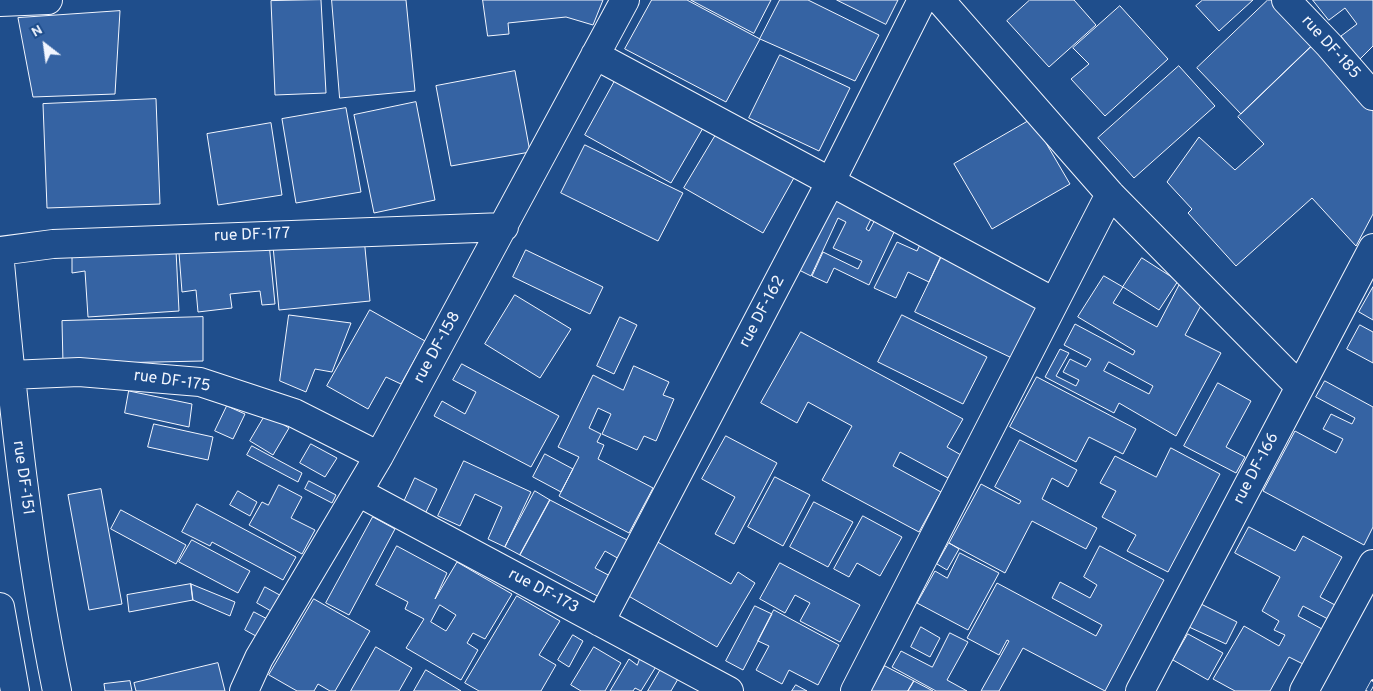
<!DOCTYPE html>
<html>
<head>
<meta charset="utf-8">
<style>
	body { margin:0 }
	#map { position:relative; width:1373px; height:691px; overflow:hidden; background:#1f4e8c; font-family:Overpass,sans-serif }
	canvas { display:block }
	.north { position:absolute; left:20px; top:20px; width:50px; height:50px; -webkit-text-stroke:4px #1f4e8c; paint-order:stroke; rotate:330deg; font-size:14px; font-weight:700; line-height:20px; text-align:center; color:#f2f6ff }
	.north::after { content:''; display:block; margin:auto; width:18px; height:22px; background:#f2f6ff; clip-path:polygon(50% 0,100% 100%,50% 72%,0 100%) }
</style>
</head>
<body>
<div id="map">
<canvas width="1373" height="691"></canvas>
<div class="north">N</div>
</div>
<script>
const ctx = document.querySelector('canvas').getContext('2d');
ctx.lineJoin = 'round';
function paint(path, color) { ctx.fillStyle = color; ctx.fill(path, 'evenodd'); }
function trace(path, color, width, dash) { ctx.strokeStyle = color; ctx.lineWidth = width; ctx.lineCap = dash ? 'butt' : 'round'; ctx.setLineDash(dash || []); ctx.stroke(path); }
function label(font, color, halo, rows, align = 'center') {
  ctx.font = font + ' Overpass,sans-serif'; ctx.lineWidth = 4; ctx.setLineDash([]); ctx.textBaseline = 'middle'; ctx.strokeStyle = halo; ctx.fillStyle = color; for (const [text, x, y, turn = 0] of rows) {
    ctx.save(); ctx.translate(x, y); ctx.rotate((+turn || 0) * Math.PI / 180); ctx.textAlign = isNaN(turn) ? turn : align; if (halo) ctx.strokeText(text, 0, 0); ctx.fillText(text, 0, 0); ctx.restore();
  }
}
const building = new Path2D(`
	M321 0 326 93 275 95 271 1Z
	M332 0H406L415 91 340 98Z
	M483 0H603L593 25 566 17 508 23 509 34 488 36Z
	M652 0H687L760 39 726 102 625 49Z
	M691 0H771L754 33Z
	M780 0H808L879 35 855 81 760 39Z
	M837 0H898L886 24Z
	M1030 0H1074L1096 25 1049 67 1007 21Z
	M1203 0H1253L1219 31 1196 6Z
	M1268 0H1281L1319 39 1241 114 1197 68Z
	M1313 0H1373V46L1359 60 1341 36 1357 24 1345 8 1329 20Z
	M1120 6 1168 59 1105 116 1071 79 1089 64 1073 48Z
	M120 11 115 94 33 97 18 18Z
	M1316 42 1373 107V214L1356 246 1312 198 1236 266 1188 213 1192 209 1167 182 1199 137 1235 170 1264 144 1238 117Z
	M780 55 850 88 819 151 749 118Z
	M1179 66 1215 106 1134 178 1098 138Z
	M515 71 530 152 451 166 436 86Z
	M616 79 703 128 671 183 585 135Z
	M156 99 160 204 47 208 43 104Z
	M416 102 435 200 374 213 354 115Z
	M346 108 361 192 296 203 282 119Z
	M1032 119 1070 184 992 229 954 164Z
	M271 123 282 195 218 205 207 134Z
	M717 133 795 176 763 233 684 188Z
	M585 145 683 193 658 241 561 193Z
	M835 189 876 209 866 229 869 231 880 210 945 247 929 282 908 272 896 298 874 288 897 242 917 251 923 238 897 226 869 285 834 268 827 283 812 276 823 252 858 269 862 261 833 248 846 222 838 218 811 276 797 269Z
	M364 237 370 301 279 310 273 246Z
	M269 243 275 304 262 305 260 291 230 294 232 308 198 312 196 290 182 292 179 253Z
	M176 250 179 311 88 317 85 271 72 273V256Z
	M526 250 603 287 590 314 513 277Z
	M942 256 1042 303 1014 359 915 312Z
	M1142 258 1178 281 1159 310 1123 287Z
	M1104 276 1123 287 1113 303 1157 327 1179 285 1205 298 1185 335 1221 353 1176 436 1119 403 1114 413 1045 377 1060 349 1069 353 1056 376 1076 386 1079 380 1063 372 1070 359 1086 367 1091 359 1064 345 1075 324 1133 355 1135 351 1078 317ZM1109 362 1153 386 1149 394 1104 371Z
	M1373 287V320L1359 312Z
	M515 295 571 329 540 378 485 344Z
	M370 310 425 341 401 384 386 377 368 409 327 386Z
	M289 315 351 323 332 372 315 369 306 392 280 381Z
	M902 315 987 357 963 404 878 362Z
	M203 317V361L63 364 62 321Z
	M620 317 637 325 614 374 597 366Z
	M1360 325 1373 332V363L1347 349Z
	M801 332 963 419 947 447 961 455 948 478 900 452 893 466 941 492 919 532 822 480 852 426 808 402 797 423 761 403Z
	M462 364 559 416 531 467 434 416 442 401 465 414 476 392 453 380Z
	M634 366 669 382 663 395 674 399 656 441 644 436 637 450 602 434 611 414 598 408 589 428 601 434 597 442 604 445 598 459 653 488 629 533 559 496 579 457 558 447 593 375 623 390Z
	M1037 377 1136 429 1123 454 1089 437 1076 462 1010 427Z
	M1325 381 1373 407V527L1364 545 1263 491 1295 431 1336 453 1343 439 1323 429 1331 414 1352 424 1355 418 1316 397Z
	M1218 383 1251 401 1226 447 1245 457 1236 473 1184 446Z
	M129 391 192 404 189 427 125 413Z
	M227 406 245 414 233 439 215 431Z
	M266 414 289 428 273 455 250 441Z
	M154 424 213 437 208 460 148 447Z
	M726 436 777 463 734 544 715 534 735 497 702 479Z
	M1020 440 1077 470 1068 487 1052 478 1042 499 1097 528 1086 549 1032 521 1005 573 949 543 981 484 1019 504 1021 501 995 487Z
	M311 444 337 458 325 477 300 463Z
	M252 446 302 473 298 482 247 455Z
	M1171 448 1220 474 1168 572 1127 551 1136 535 1102 517 1116 491 1100 483 1115 456 1156 477Z
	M545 454 573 469 561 492 533 477Z
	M464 461 531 492 505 547 488 539 502 507 475 494 460 526 438 516Z
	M775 477 810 495 783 546 748 527Z
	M415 478 437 489 425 514 403 504Z
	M309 481 336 495 332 503 305 489Z
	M279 485 302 497 291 518 315 530 302 554 249 525 262 502 268 505Z
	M101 489 122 604 89 610 68 495Z
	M238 491 257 502 250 516 230 505Z
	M535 491 550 500 520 555 505 547Z
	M550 500 631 542 621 560 605 551 595 568 612 577 601 598 520 555Z
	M814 502 853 522 828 567 790 547Z
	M197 504 296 557 283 580 212 542 210 546 182 532Z
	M121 510 186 545 176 564 111 529Z
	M863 516 902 537 880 576 857 563 849 577 834 569Z
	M373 517 395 529 349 615 326 603Z
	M1249 527 1295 551 1303 536 1342 557 1320 597 1335 605 1328 619 1303 606 1298 616 1322 629 1303 664 1289 657 1270 691H1235L1213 679 1244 626 1279 646 1285 635 1274 630 1279 621 1262 611 1280 577 1235 553Z
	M192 540 250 571 238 593 179 562Z
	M656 541 731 584 738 572 755 583 717 647 625 594Z
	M949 543 959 549 947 570 937 564Z
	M397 546 447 573 435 599 457 562 512 594 485 639 473 633 467 643 478 650 461 680 406 648 424 619 405 609 408 602 376 585ZM440 605 456 615 446 631 431 622Z
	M1100 546 1164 580 1105 691 1023 648 999 691H981L1009 641 1007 640 999 655 967 638 997 583 1096 636 1102 625 1052 598 1060 582 1090 598 1097 585 1084 577Z
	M960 553 999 573 968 630 917 603 935 571 947 578Z
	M780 563 860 605 840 642 800 621 810 603 795 595 785 613 760 599Z
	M191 584 235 602 230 616 193 600Z
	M191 584 193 600 129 612 127 595Z
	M265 587 287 599 278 615 257 603Z
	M517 596 560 621 539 655 556 665 541 691H479L465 683Z
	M314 599 370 631 335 691H330L318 684 314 691H297L269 675Z
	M1201 604 1237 622 1226 644 1189 627Z
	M755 606 772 614 743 670 726 661Z
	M774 610 839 645 818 685 789 670 782 684 756 670 769 646 758 641Z
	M254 612 275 623 265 641 245 630Z
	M921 627 940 638 930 657 911 647Z
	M950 633 968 642 947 680 967 691H936L892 667 901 651 932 667Z
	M1188 634 1223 653 1208 680 1173 660Z
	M573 635 583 641 569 667 558 660Z
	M376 647 412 668 399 691H351Z
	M594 647 621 663 605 691H581L571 685Z
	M641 656 657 665 641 691 635 688 633 691H610L629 659 637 665Z
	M218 663 225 691H136L134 683Z
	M885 666 914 681 908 691H871Z
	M661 669 678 679 671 691H648Z
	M426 670 461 691H414Z
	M130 681 132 691H105L104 684Z
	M914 681 933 691H908Z
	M796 685 807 691H792Z`);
paint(building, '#3563a3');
trace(building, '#f2f6ff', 1);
const minor = new Path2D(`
	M940 0 1110 194 1300 387
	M1286 0 1329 45 1373 96
	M0 2 48 0
	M595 55 1054 302
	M0 251 53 244 504 227
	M0 263C13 406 28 549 57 691
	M10 375 79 372 200 382 294 413 379 456
	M358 492 729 691
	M0 607 15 691
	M600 622 831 181 922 0
	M244 691 259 658 379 456 625 0
	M855 691 1110 194
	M1140 691 1373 248
	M1304 691 1373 564`);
trace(minor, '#f2f6ff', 30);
trace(minor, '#1f4e8c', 28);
const rail = new Path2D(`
	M1368 691 1373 682`);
trace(rail, '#f2f6ff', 5.5);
trace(rail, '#1f4e8c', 4, [11]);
label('16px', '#f2f6ff', '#1f4e8c', [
	["rue DF-185",1330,48,48],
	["rue DF-177",252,236,-2],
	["rue DF-162",763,312,-62],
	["rue DF-158",438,348,-61],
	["rue DF-175",172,382,8],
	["rue DF-166",1257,469,-62],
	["rue DF-151",22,478,82],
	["rue DF-173",543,592,28]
]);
</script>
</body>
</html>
